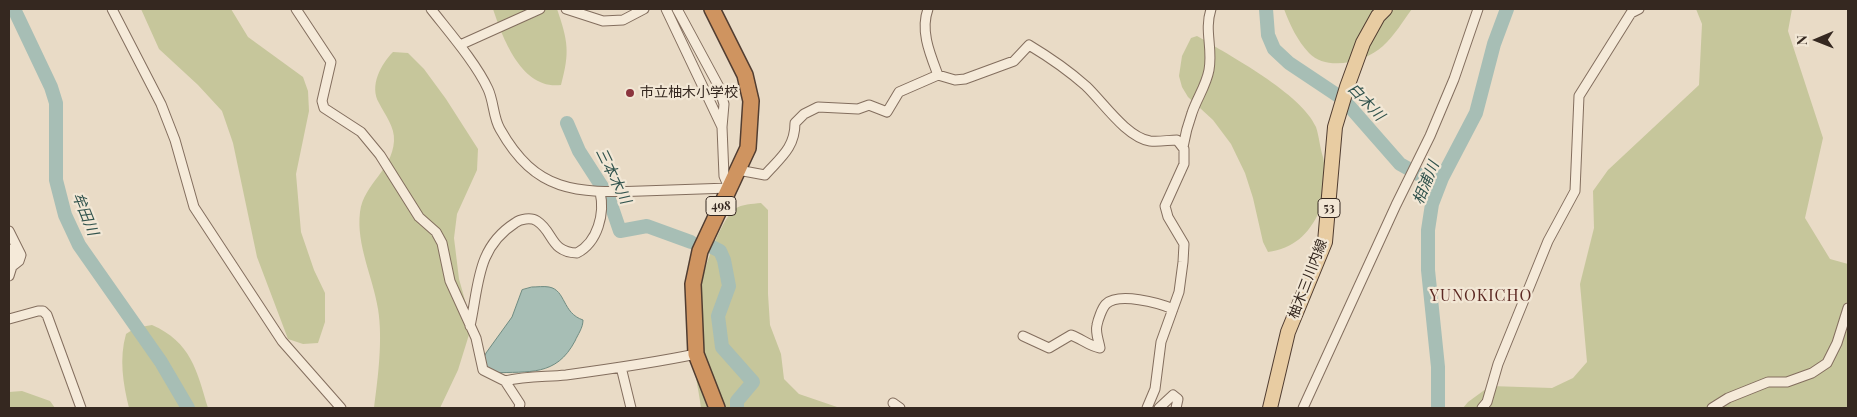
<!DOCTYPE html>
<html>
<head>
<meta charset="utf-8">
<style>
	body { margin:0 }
	#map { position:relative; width:1857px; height:417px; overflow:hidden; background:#e9dbc6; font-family:"Playfair Display",serif }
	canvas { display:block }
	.frame { position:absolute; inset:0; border:10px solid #352820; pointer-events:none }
	.north { position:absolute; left:1792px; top:15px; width:50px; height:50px; -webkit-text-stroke:4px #f2e7d5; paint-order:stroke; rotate:269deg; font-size:14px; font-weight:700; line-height:20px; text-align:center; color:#352820 }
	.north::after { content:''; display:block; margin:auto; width:18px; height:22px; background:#352820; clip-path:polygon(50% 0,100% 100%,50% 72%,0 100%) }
</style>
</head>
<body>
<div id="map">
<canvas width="1857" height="417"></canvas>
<div class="frame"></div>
<div class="north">N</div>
</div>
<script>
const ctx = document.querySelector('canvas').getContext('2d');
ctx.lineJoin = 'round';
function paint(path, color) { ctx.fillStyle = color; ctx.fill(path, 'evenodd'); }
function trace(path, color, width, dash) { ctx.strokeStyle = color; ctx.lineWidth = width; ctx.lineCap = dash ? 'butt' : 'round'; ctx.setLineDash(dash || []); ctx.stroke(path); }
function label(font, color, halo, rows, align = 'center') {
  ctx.font = font + ' "Playfair Display","Noto Sans JP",serif'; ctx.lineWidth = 4.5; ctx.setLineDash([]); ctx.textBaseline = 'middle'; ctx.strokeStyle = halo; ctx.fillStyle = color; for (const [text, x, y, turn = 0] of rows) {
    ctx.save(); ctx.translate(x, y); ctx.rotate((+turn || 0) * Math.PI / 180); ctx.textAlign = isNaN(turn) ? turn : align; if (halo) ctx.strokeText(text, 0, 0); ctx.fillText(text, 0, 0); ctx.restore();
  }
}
paint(new Path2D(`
	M141 9H231L248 37 303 77 308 91 309 111 296 174 301 232 314 270 325 293V322L318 343 303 344 288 339 257 257 233 143 222 111 198 85 159 49Z
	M493 9H557C568 41 570 52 561 85 522 90 503 39 493 9Z
	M1284 9H1412C1403 21 1395 35 1383 46 1366 62 1327 72 1309 53 1297 40 1290 25 1284 9Z
	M1696 9H1792L1788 31 1823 138 1805 218 1830 259 1848 264V408H1463L1468 402 1490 386 1552 388 1573 378 1587 362 1580 284 1594 228 1593 191 1608 170 1699 85 1702 24Z
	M1197 36C1229 55 1302 94 1316 127 1319 136 1320 148 1323 157 1327 176 1327 194 1319 212 1309 234 1293 249 1268 252L1263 242 1253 198 1245 173 1231 144 1213 120 1188 97 1182 87 1179 76 1182 56 1191 38Z
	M393 52 408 53 424 69 446 99 478 149 477 170 457 214 454 238 459 279 472 325 458 370 440 408H374C378 378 383 339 378 309 373 277 356 245 360 212 364 183 392 171 394 141 395 127 385 115 379 103 369 86 381 64 393 52Z
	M761 203 768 210V294L770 325 781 354 784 379 799 394 840 408H701C698 385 692 362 691 339 690 313 714 225 735 209 742 204 752 204 761 203Z
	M152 325C191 342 197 371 208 408H129C123 383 119 359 126 334L135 328Z
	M22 391 50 401 55 408H9V392Z`), '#c6c69b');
const water = new Path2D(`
	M532 287C537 287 544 286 549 287 566 290 562 313 583 320 583 328 578 334 575 341 556 377 529 371 493 373L487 370 483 360 486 353 512 317 522 290Z`);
paint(water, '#a7beb5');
trace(water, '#6f8b81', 1);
trace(new Path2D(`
	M14 9 51 87 56 103V180L65 215 79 245 161 362 188 408
	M1266 9 1268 35 1274 49 1289 63 1343 99 1400 164 1425 178H1442
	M567 123 579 151 608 196 620 231 647 226 691 242
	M710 246 720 251 724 260 729 286 718 316 722 347 753 382 737 401V408
	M1438 408V367L1428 270V230L1432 204 1442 178 1476 113 1494 44 1507 9`), '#a7beb5', 14);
const street = new Path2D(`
	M112 9 161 104 175 140 194 207 282 341 341 408
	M296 9 331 62 322 101 324 108 361 132 380 155 419 217 436 232 442 243 450 281 476 338 483 370 505 381 520 404 519 408
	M431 9C449 32 476 63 488 89 494 102 493 117 500 129 536 193 576 193 642 191 671 190 700 189 729 188L724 176 722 127 666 9
	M566 9 603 21 623 20 644 9
	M677 9 718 85 724 104 722 127
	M928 9C920 31 930 54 938 75
	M460 45 540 9
	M1183 147C1185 135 1188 124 1192 113 1197 98 1206 86 1209 70 1213 47 1204 31 1211 9
	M738 170 765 175C780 158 795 148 795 123L804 114 818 107 858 109 869 105 887 112 899 92 938 75 955 80 965 79 1014 61 1029 45C1049 57 1068 70 1086 86 1103 102 1126 137 1150 141 1159 142 1169 140 1177 140L1184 149V164L1165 206 1168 217 1184 244 1183 262 1179 292 1161 342 1155 389 1147 408
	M9 231 21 255 19 261 14 265
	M9 249 14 260 9 276
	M9 319 38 311H43L47 315 81 408
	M470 326C479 286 476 248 515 223 520 219 531 217 537 221 554 232 550 252 577 253 598 242 605 213 600 192
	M1023 336 1049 348 1071 335C1082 339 1089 346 1100 348 1099 341 1095 333 1097 325 1098 320 1102 308 1106 304 1119 292 1159 303 1173 309
	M621 367 631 408
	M505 381C526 376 546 377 566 375 610 369 653 363 696 354
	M893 403 900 408
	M1159 408 1173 395 1178 399 1176 408
	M1303 408 1396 205 1430 136 1454 79 1478 9
	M1482 408 1487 402 1498 364 1548 241 1575 191 1579 96 1631 13 1639 9
	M1712 408 1728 398 1768 382H1787L1812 373 1827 363 1837 343 1848 308`);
const primary = new Path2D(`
	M1270 408 1288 332 1325 242 1335 127 1347 87 1363 43 1378 16 1385 9`);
const highway = new Path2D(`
	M712 9 745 75 751 101 748 148 700 251 693 284 696 354 717 408`);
trace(street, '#836e5e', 11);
trace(primary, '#513d31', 16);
trace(highway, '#513d31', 18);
trace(street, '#f5ead9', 9);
trace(primary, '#e8cca2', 14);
trace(highway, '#cf9460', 15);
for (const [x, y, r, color] of [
	[630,93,5,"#8b343d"]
]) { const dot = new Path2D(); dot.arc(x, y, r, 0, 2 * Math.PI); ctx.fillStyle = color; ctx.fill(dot); trace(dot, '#f2e7d5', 2); }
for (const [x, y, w] of [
	[721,206,30],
	[1329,208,22]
]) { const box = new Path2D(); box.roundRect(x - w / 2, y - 9.5, w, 19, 4); ctx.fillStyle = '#f2e7d5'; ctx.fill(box); trace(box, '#352820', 1); }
label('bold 12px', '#352820', null, [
	["498",721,206],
	["53",1329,208]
]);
label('14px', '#352820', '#f2e7d5', [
	["市立柚木小学校",640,93]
], 'left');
label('14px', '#352820', '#f2e7d5', [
	["柚木三川内線",1308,279,-69]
]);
label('italic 15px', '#31534d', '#f2e7d5', [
	["白木川",1366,102,46],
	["三本木川",613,176,64],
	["相浦川",1426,183,-68],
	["牟田川",85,214,68]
]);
ctx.letterSpacing = '1px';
label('16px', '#5d2a24', '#f2e7d5', [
	["YUNOKICHO",1481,296]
]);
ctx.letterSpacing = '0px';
</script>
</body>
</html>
